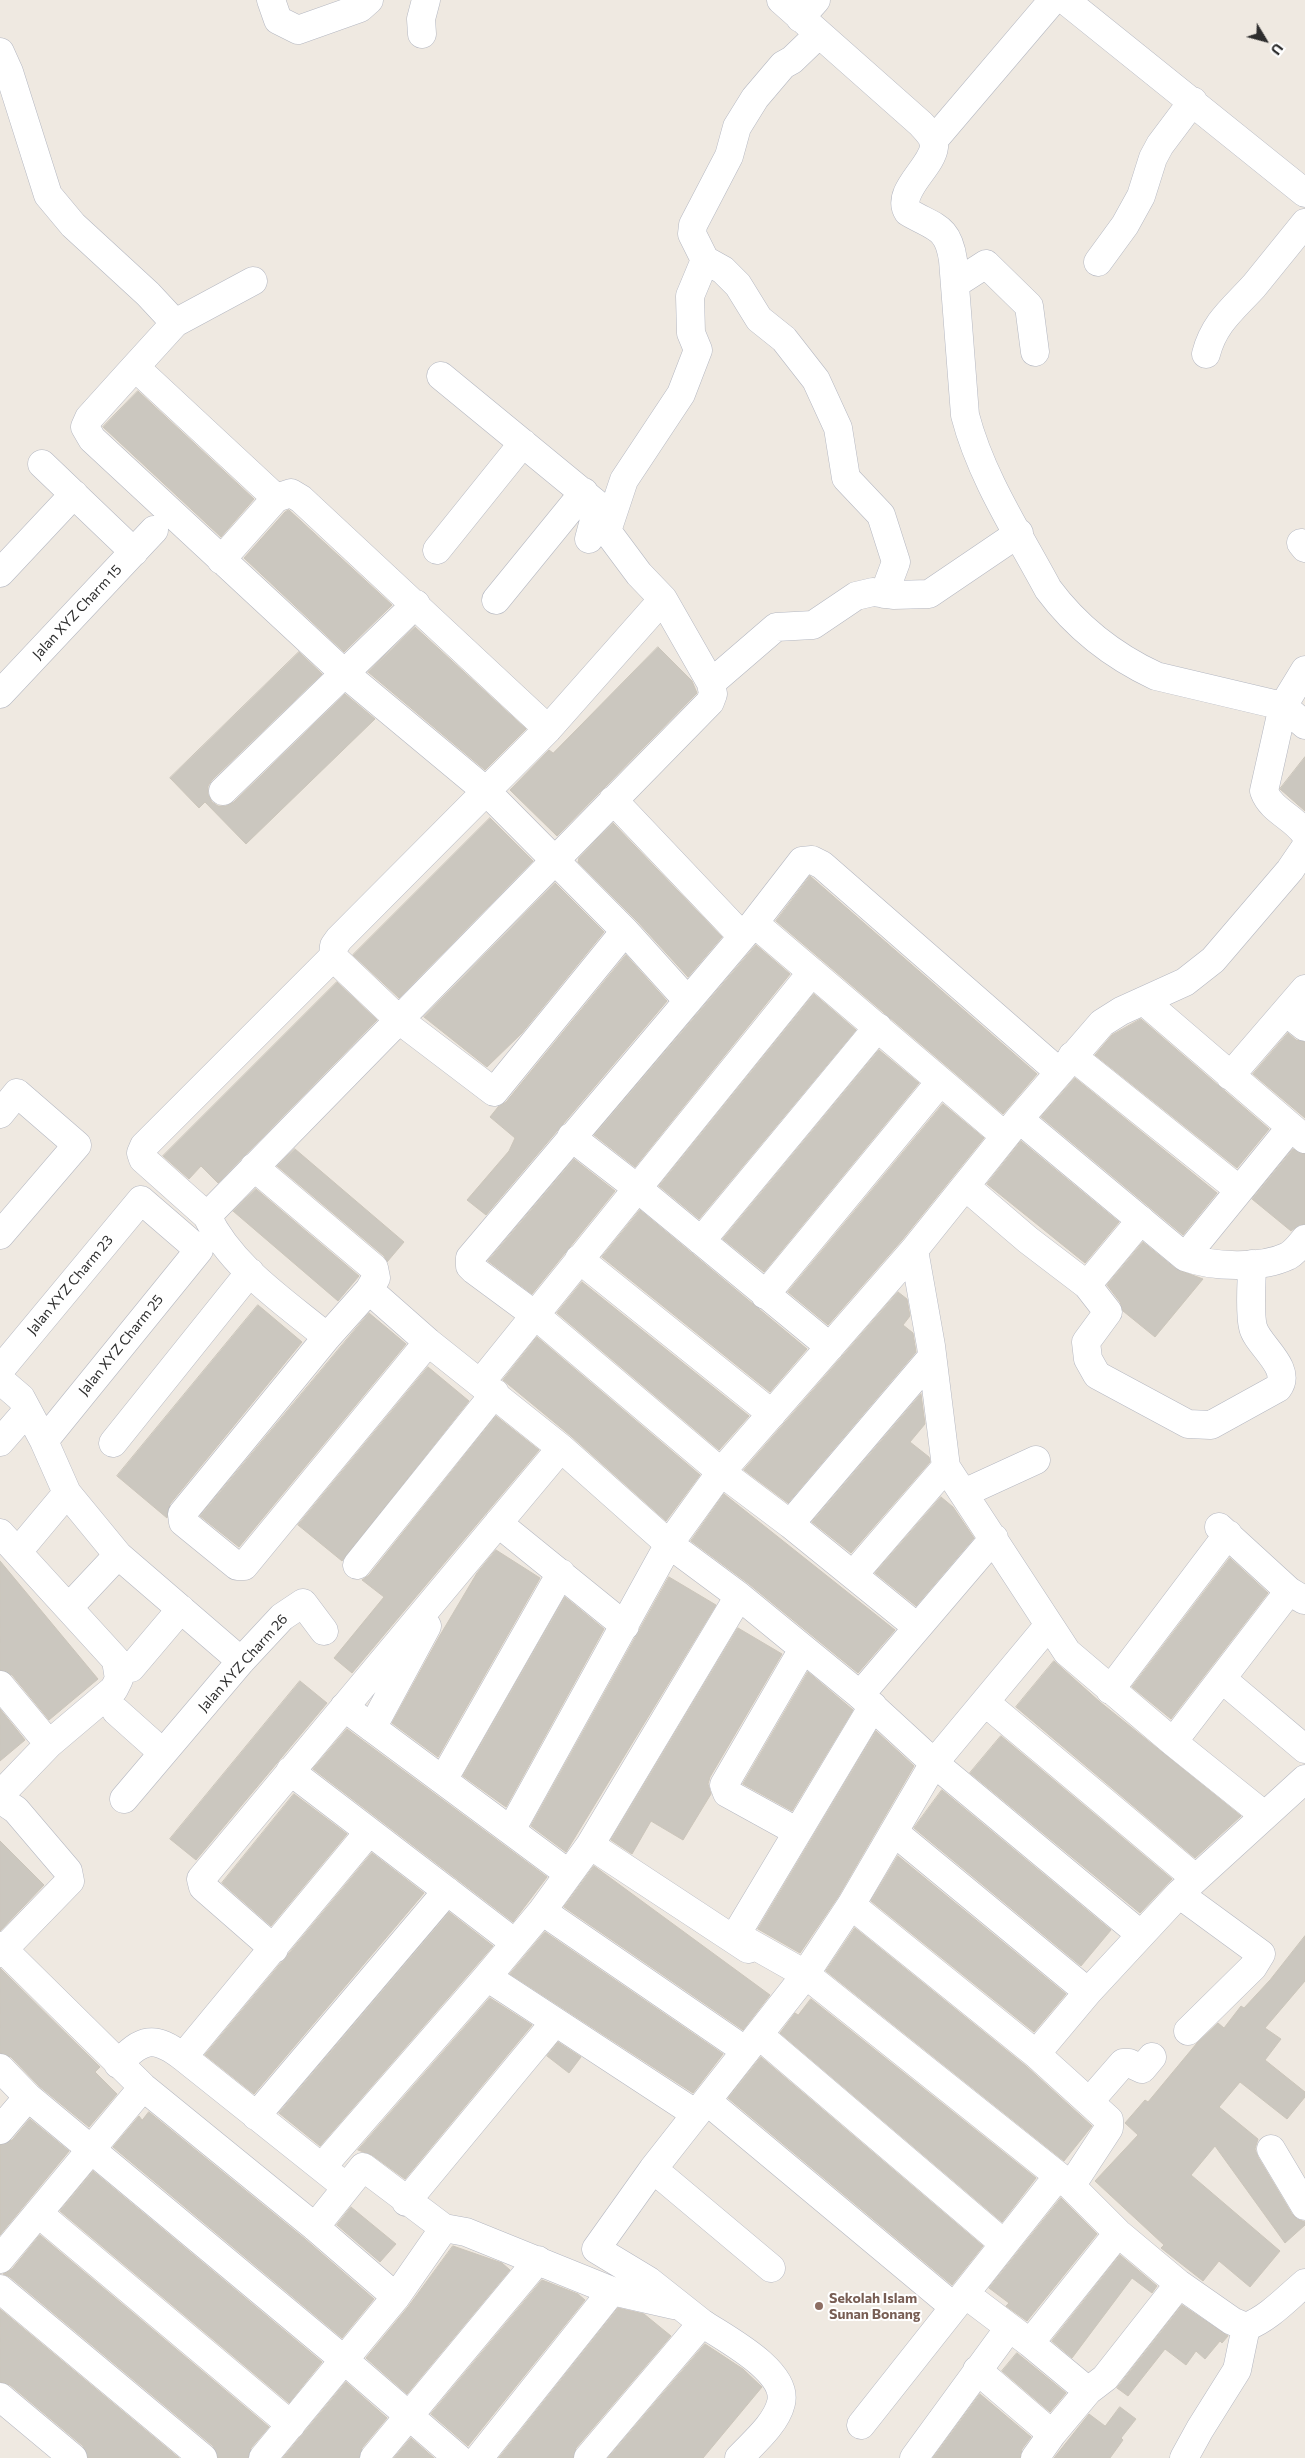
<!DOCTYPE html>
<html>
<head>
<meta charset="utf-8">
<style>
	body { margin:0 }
	#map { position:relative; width:1305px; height:2458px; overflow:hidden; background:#efe9e1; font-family:Commissioner,sans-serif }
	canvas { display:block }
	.north { position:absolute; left:1240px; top:15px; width:50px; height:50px; -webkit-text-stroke:4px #fff; paint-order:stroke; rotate:127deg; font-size:14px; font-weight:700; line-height:20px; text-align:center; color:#2e2e2e }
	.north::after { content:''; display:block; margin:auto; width:18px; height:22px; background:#2e2e2e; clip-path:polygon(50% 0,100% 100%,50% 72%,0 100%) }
</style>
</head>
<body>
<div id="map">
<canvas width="1305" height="2458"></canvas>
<div class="north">U</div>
</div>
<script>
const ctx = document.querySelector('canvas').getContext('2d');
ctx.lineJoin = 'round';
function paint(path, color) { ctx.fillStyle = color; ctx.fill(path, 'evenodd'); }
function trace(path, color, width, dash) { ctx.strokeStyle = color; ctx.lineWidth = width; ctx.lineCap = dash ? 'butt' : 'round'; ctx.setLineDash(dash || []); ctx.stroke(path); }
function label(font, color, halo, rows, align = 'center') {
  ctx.font = font + ' Commissioner,sans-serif'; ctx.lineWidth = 4; ctx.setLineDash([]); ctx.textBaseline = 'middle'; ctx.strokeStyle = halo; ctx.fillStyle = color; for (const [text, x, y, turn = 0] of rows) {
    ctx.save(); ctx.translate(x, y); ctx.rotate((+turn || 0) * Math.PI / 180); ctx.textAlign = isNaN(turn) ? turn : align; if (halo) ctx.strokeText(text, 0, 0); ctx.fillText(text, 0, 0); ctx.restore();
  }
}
const building = new Path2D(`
	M138 391 254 499 221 537 103 427Z
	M289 510 392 605 344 652 244 558 285 512Z
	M415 627 526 729 485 770 368 672Z
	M658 647 692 681 697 693 557 836 510 790 549 750 553 753Z
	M299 652 322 674 212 780 208 786V794L212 802 218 806H226L234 802 345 694 375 719 246 844 205 802 199 808 170 778Z
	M1305 757V811L1280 789Z
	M490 818 533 861 399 998 353 955Z
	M613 823 722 937 688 977 637 921 578 862 579 858Z
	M810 876 1037 1074 1003 1114 776 921Z
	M555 883 604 932 522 1033 487 1067 424 1017Z
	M756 945 790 974 635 1167 594 1135Z
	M626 955 667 1001 486 1215 467 1200 509 1151 515 1138 490 1117 498 1107 506 1102Z
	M337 982 377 1020 218 1183 201 1166 189 1179 163 1156Z
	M814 994 856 1030 699 1219 659 1186Z
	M1141 1019 1269 1129 1237 1168 1095 1055 1112 1035Z
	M1288 1033 1296 1040 1305 1042V1118L1253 1074Z
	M879 1050 919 1083 764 1272 723 1239Z
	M1075 1078 1217 1193 1183 1235 1041 1117Z
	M943 1104 984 1138 902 1240 828 1325 788 1292Z
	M1021 1141 1119 1222 1085 1263 987 1184Z
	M295 1149 404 1242 387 1262 384 1256 277 1166Z
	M1293 1149 1305 1154V1224L1299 1225 1291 1231 1252 1199Z
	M574 1159 615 1191 532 1294 488 1261Z
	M256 1189 359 1276 338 1301 233 1211Z
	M640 1210 807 1349 770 1392 602 1257Z
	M1143 1242 1176 1269 1203 1279 1155 1337 1123 1311 1120 1302 1107 1285Z
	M582 1282 749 1416 719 1450 557 1313Z
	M898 1292 907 1299 910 1316 903 1325 913 1333 916 1352 788 1503 744 1470Z
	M258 1305 302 1342 170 1504 167 1518 117 1476Z
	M369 1313 406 1344 239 1547 200 1516Z
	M537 1337 700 1475 666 1521 571 1436 503 1380Z
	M428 1367 469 1401 342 1561 298 1525Z
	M921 1394 925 1424 910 1442 929 1457 930 1462 851 1553 812 1522Z
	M496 1416 539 1450 352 1673 334 1658 384 1597 362 1580 369 1575Z
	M724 1494 895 1630 858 1673 749 1584 691 1541Z
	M941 1497 953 1507 974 1538 916 1606 875 1573Z
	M496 1550 540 1578 438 1757 392 1723 439 1637 477 1573Z
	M1230 1558 1268 1593 1171 1719 1132 1687Z
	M0 1561 98 1679 49 1720 12 1675 0 1670Z
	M669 1577 716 1605 566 1852 531 1826Z
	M565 1597 604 1629 506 1807 463 1776Z
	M738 1628 782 1654 710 1777 708 1784 711 1794 683 1840 651 1821 632 1854 611 1840Z
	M1054 1661 1100 1702 1241 1816 1195 1858 1016 1707Z
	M808 1672 853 1710 792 1811 743 1784Z
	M300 1681 327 1703 196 1860 170 1839Z
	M0 1709 25 1740 0 1761Z
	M347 1729 547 1877 513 1922 313 1769Z
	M876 1731 914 1766 838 1897 800 1953 758 1929Z
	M1001 1736 1172 1879 1140 1913 970 1773Z
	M942 1790 1111 1930 1081 1966 914 1828Z
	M294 1794 347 1834 271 1926 222 1883Z
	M0 1841 44 1885 0 1931Z
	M372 1853 424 1893 254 2094 205 2055Z
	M898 1856 1066 1994 1034 2032 871 1901Z
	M594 1866 770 1995 743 2030 564 1907Z
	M449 1912 493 1946 320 2146 279 2113Z
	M855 1928 1026 2066 1092 2126 1064 2161 826 1971Z
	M545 1932 723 2054 693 2093 510 1974Z
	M1305 1936V1981L1265 2028 1281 2039 1265 2060 1305 2092V2097L1287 2119 1240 2082 1219 2107 1258 2139 1255 2149 1258 2157 1292 2214 1297 2219 1305 2222V2225L1285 2243 1215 2146 1191 2175 1280 2251 1250 2287 1219 2261 1203 2281 1161 2248 1164 2245 1095 2181 1138 2135 1125 2123 1145 2100 1148 2102 1197 2043 1218 2023 1224 2028 1241 2006 1244 2008 1270 1980Z
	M0 1968 100 2067 95 2072 117 2094 89 2127 39 2086 11 2057 0 2053Z
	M490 1998 532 2025 405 2179 372 2155 358 2150Z
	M811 1999 1036 2178 1002 2222 780 2033 795 2013 798 2015Z
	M558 2042 581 2057 569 2073 547 2056Z
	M761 2057 983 2246 952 2285 728 2098Z
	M149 2112 305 2239 374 2299 342 2338 113 2147 139 2116 142 2120Z
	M30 2119 69 2151 0 2235V2145L12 2140Z
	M93 2171 322 2362 289 2403 60 2211Z
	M1061 2198 1097 2234 1027 2321 1006 2306 1009 2303 989 2288Z
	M351 2207 396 2244 380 2262 337 2225Z
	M40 2235 269 2427 251 2448 248 2458H218L213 2446 10 2277 3 2274 12 2269Z
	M453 2246 502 2263 510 2270 407 2394 366 2358 408 2307Z
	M1120 2255 1157 2286 1152 2293 1132 2278 1072 2358 1052 2341Z
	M542 2280 578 2294 585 2300 468 2446 431 2414Z
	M1182 2305 1228 2336 1222 2343 1220 2341 1205 2359 1196 2351 1186 2365 1165 2349 1128 2396 1117 2388Z
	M618 2308 644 2314 671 2336 576 2448 573 2458H499Z
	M0 2309 179 2458H88L83 2446 10 2385 0 2382Z
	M705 2344 743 2369 762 2387 703 2458H608Z
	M1017 2353 1066 2393 1050 2412 1002 2371Z
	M346 2382 387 2418 362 2448 359 2458H283Z
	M980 2394 1031 2437 1022 2449 1020 2458H933Z
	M1120 2407 1136 2419 1121 2438 1123 2440 1110 2458H1054L1089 2414 1105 2426Z
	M411 2438 434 2458H394Z`);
paint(building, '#cbc7bf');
trace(building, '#cbc5ba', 1);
const minor = new Path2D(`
	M271 0 278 20 298 30 360 8 369 0
	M781 0 921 124C926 130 935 138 934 147 932 167 895 192 908 212 935 228 948 226 953 260L965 415C981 477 1018 533 1048 589 1077 628 1113 656 1156 676L1283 706 1305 725
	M1065 0 1305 193
	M800 18 816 0
	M422 34 421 19 426 0
	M0 52 9 72 48 195 73 225 148 294 175 323
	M933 141 1053 0
	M705 260 723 270 738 285 759 319 784 339 816 380 838 428 846 478 881 515 896 562 884 594
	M1098 262 1125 225 1141 196 1153 158 1160 145 1193 101
	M955 284 986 264 1029 306 1035 352
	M1206 354C1214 323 1233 309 1254 286 1271 265 1288 244 1305 223
	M135 367 175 323 253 281
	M441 376 598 505 589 539
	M42 464 134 552
	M276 498 135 367 89 418 85 427 92 439 343 672 486 791 625 931 688 1001
	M1301 543 1305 548
	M437 550 523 443
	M221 560 276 498 291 493 301 499 548 729
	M0 573 74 494
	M663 599 639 574 607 531 624 480 681 394 698 350 691 333 690 296 705 260 692 234 693 225 729 156 737 127 755 98 783 65 792 60 818 35
	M496 600 584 492
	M1305 670 1283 706 1264 791C1271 811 1294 817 1305 834
	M711 683 776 627 813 625 856 596 873 592 893 595 929 594 1019 533
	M0 694 154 530
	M223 791 416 604
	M613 800 742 936
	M754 923 1005 1136
	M333 957 398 1019 494 1092 625 931
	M1144 1001 1305 1139
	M1286 1012 1305 1027
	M1072 1056 1238 1189
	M1230 1076 1305 989
	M0 1114 17 1093 77 1145 0 1235
	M1019 1119 1185 1257C1212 1267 1261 1269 1288 1256 1295 1252 1300 1245 1305 1239
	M571 1137 637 1188 830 1347
	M254 1167 374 1268 376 1278 369 1290 327 1337 182 1514 183 1522 237 1566H244L428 1342
	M966 1187 1028 1240 1087 1285 1141 1220
	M207 1216 143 1159 141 1153 144 1146 333 957 334 946 339 939 548 729 663 599 711 683 713 694 710 702 207 1216C231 1267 285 1302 327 1337
	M701 1241 878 1027
	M914 1250 931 1346 946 1467 1067 1652 1173 1742 1264 1815
	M1185 1257 1291 1127
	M579 1259 772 1414
	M1087 1285 1108 1312 1086 1342 1088 1359 1097 1375 1188 1424 1211 1425 1278 1388C1293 1368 1257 1345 1253 1327 1249 1312 1252 1280 1252 1264
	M369 1290 428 1342 561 1448 669 1544 739 1596 860 1695 934 1763 1140 1934
	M765 1295 940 1082
	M0 1370 141 1200 199 1250 44 1441
	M0 1380 21 1398 44 1441 67 1493 118 1555 241 1661
	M481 1382 812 972
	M0 1442 27 1411
	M113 1443 250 1272
	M964 1493 1036 1460
	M498 1523 625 1626
	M790 1524 932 1357
	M1219 1527 1289 1591 1304 1600
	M0 1533 116 1660 119 1679 114 1689 49 1744 0 1795
	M26 1542 67 1493
	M357 1565 495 1393
	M853 1575 946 1467
	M73 1603 118 1555
	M917 1627 790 1524 721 1472 535 1315 474 1270 470 1266V1258L754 923 802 861 812 860 822 865 1059 1072
	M131 1668 181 1609
	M1222 1679 1305 1749
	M0 1685 49 1744
	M1110 1690 1228 1534
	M860 1695 994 1538
	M986 1703 1195 1878
	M873 1706 736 1935 805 1974 1071 2186 1118 2233 1179 2284 1232 2321 1246 2327C1269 2318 1286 2299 1305 2283
	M344 1707 569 1874
	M116 1711 163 1753
	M372 1728 427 1626
	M1173 1742 1289 1591
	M290 1771 515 1943
	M443 1780 561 1573
	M0 1799 16 1810 68 1871 70 1881 0 1953
	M124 1799 241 1661 282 1617 303 1603 324 1631
	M511 1830 669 1544 721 1472 914 1250 1019 1119 1102 1023 1121 1011 1185 982 1213 960 1290 870 1305 848
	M796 1831 727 1793 724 1785 803 1649
	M894 1832 1088 1992
	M590 1845 748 1949
	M1179 1894 1261 1954 1253 1967 1188 2031
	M851 1905 1036 2054 1109 2120V2128L1071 2186
	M542 1911 746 2051
	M0 1946 143 2087 315 2227 396 2297
	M274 1949 203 1887 201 1879 561 1448
	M487 1977 696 2114
	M759 2035 1003 2243
	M1036 2054 1088 1992 1179 1894 1305 1779
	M183 2057 368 1833
	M118 2064C142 2038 154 2035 183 2057L336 2179
	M0 2068 28 2097
	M707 2101 954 2307
	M1089 2102 1123 2063H1129L1142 2069 1152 2057
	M256 2116 447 1891
	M0 2130 28 2097 343 2359 458 2458
	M1271 2149 1305 2206
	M322 2167 487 1977 542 1911 590 1845 739 1596
	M653 2169 771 2268
	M406 2202 555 2022
	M38 2213 291 2425
	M444 2228 466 2232 612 2291 674 2305
	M0 2259 143 2087
	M0 2289 203 2458
	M965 2294 1030 2343 1088 2391 1105 2378 1179 2284
	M702 2323C724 2338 789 2371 781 2403 776 2424 753 2443 739 2458
	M1030 2343 1118 2233
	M977 2370 1052 2434 1035 2458
	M0 2397 73 2458
	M861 2425 1058 2176
	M1052 2434 1088 2391
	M263 2458 396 2297 444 2228 363 2167 315 2227
	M374 2458 538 2260
	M479 2458 612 2291
	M588 2458 702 2323 649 2281 596 2249 653 2169 800 1982 851 1905 934 1763 1048 1626
	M914 2458 1009 2328
	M1184 2458 1200 2429 1237 2370 1246 2327`);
trace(minor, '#b4b7c1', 29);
trace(minor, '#fff', 28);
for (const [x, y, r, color] of [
	[819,2306,5,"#8d6e63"]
]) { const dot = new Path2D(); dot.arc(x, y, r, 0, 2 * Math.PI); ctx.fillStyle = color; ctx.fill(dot); trace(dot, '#fff', 2); }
label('14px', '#2e2e2e', '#fff', [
	["Jalan XYZ Charm 15",77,612,-47],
	["Jalan XYZ Charm 23",70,1285,-50],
	["Jalan XYZ Charm 25",121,1345,-51],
	["Jalan XYZ Charm 26",243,1663,-48]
]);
label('bold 14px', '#785e54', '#fff', [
	["Sekolah Islam",829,2298],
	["Sunan Bonang",829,2314]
], 'left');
</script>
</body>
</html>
